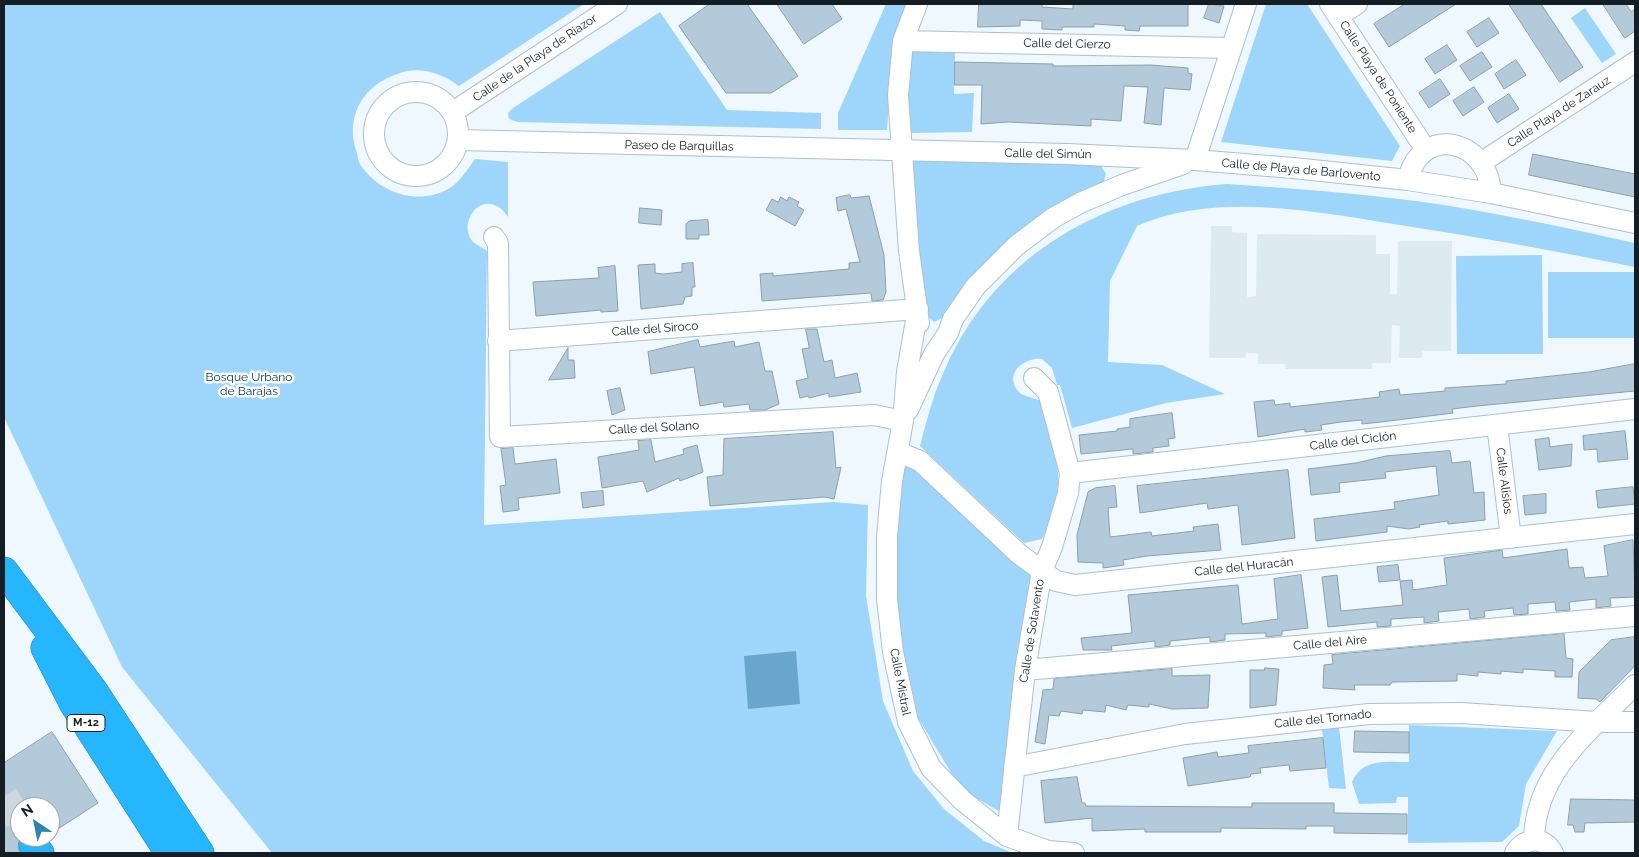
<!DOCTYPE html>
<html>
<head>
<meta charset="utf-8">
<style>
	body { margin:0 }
	#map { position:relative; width:1639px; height:857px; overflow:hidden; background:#eff8ff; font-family:Raleway,sans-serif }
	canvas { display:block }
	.frame { position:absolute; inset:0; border:5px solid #151e24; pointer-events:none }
	.north { position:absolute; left:10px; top:797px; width:50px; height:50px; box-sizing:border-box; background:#fff; border:1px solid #a1a5a7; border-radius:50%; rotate:326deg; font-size:14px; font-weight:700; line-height:20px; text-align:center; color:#151e24 }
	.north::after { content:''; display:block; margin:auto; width:18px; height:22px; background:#2f84b3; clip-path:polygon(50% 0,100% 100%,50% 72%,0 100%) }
</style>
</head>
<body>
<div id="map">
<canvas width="1639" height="857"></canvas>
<div class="frame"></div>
<div class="north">N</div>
</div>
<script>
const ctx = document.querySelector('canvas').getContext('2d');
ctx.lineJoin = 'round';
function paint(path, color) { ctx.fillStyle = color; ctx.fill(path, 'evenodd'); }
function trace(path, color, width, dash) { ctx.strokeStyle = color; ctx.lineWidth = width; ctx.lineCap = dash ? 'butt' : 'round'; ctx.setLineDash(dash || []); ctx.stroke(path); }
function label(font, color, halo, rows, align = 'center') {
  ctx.font = font + ' Raleway,sans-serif'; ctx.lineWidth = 5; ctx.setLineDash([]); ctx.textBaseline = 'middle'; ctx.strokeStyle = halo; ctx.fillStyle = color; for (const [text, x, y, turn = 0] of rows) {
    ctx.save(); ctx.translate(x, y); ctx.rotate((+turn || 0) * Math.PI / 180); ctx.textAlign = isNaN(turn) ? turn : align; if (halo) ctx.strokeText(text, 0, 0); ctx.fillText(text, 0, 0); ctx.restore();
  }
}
paint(new Path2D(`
	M1211 226H1232V232L1247 233V297L1256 296 1257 234 1376 235V254H1390V294H1397L1398 241H1452L1451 351H1422V358H1399L1400 326 1392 325 1391 363H1372V369H1286L1285 364H1258V353H1246V358H1209Z`), '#deeaf1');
paint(new Path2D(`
	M4 4H584L459 86C438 71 416 65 392 76 360 89 345 120 357 153 358 158 359 164 362 167 381 194 420 206 450 188 460 181 468 169 475 159L508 162V217C486 184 455 221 473 242 477 245 483 248 487 251L484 525 834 502 868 505 866 596 883 701 913 771 944 809 984 841 1013 853H272L122 667 4 417Z
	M886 4H906L894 37 887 130H838V113Z
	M1266 4H1307L1400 146 1392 161 1221 142Z
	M1585 8 1616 54 1602 63 1571 18Z
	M660 12 727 110 821 113V129L518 122 509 119 508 113 513 108Z
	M915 50 955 51 954 94 974 93 972 132 912 133 907 129 908 85 912 54Z
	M917 158 1099 162 1106 174 1103 184 944 317 934 322 926 315 913 227 912 161Z
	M1227 184C1290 188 1353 193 1416 201 1489 211 1562 227 1635 243V267C1557 251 1479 237 1400 225 1317 212 1216 191 1137 226L1110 281 1108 362 1162 365 1225 394 1166 403 1072 428 1060 385H1057L1052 368 1042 359C1029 357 1009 368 1014 384 1015 388 1019 392 1021 394L1041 401C1047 424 1055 448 1058 472 1060 493 1051 521 1042 539L1024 543 920 446C927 419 934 392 946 367 997 253 1107 193 1227 184Z
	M1542 255 1543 354H1457L1456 256Z
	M1548 272H1635V338H1548Z
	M913 464 1042 571 1009 817 961 789 918 718 892 597 901 470Z
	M1409 725 1557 731 1526 784 1519 826 1502 842 1408 843V797H1397L1396 803 1359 804 1352 782C1363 758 1385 762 1409 762Z
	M1339 727 1346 789 1329 788 1322 729Z`), '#9dd5fb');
paint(new Path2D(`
	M796 651 800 704 748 709 744 656Z`), '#69a6cc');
const building = new Path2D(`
	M710 4H747L798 76 771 93H726L679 26Z
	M777 4H832L842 19 804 44Z
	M979 4H1042V7L1073 9V4H1188V26H1140L1139 31 1125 30V26L1094 24V27H1062V30L1042 29V21L1020 20V26L978 27Z
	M1209 4 1224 6 1219 23 1204 18Z
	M1405 4H1456L1389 47 1374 24Z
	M1509 4H1541L1583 67 1560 82Z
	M1603 4H1626L1631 12 1635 9V31L1625 38Z
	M1489 18 1499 33 1477 47 1467 32Z
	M1447 45 1457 60 1435 74 1425 59Z
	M1482 52 1492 67 1470 81 1460 66Z
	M1516 60 1526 75 1504 89 1495 74Z
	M955 62 1053 64V66L1151 65 1188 68V73L1192 74 1190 90 1164 88 1161 125 1144 123 1148 87 1124 86 1121 121 1091 119V126L1008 122 981 124 982 85H955Z
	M1440 79 1450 94 1429 108 1419 93Z
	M1474 87 1484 102 1463 116 1453 101Z
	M1509 94 1519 109 1497 123 1488 108Z
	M1533 154 1635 174V197L1529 175Z
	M850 195 851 198 869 196 884 255 886 292 883 300 872 301 871 293 762 301 760 274 773 273V276L849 269V263L860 262 846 209 838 211 836 198Z
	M781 197 787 201 789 197 799 202 797 206 804 210 795 226 766 210 772 199 778 202Z
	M640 208 662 210 661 225 639 223Z
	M708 220 709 235H699V239H686V224L689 221Z
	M693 263 695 287H692V296L685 297 683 304 641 309 638 265 655 264V273L663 274 682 272V264Z
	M615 266 618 311 601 312V310L536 316 533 282 599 278 598 268Z
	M806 329H817L824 362 832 360 835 378 857 373 861 392 829 397V393L809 398 808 396 800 398 796 381 808 378 802 349 809 348Z
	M698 340 700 347 734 341 735 347 759 342 765 371H772L779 404 765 410H750L749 404 724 407 723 402 700 406 694 367 651 374 648 352Z
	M568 348V360H574L575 378 549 380Z
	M1635 364V391L1477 406 1452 409 1453 413 1381 422 1362 424V420L1341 422 1321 425 1322 430 1305 432V429L1258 437 1254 402 1274 400 1275 405 1290 403V407L1380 397 1379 392 1399 389 1400 395 1424 393 1445 391V388L1506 384V381L1589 372Z
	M620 388 625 410 612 415 607 391Z
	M1172 413 1175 438 1168 439 1169 446 1153 448V452L1133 454V449L1081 454 1079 435 1117 431V429L1130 427V419Z
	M1625 431 1628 459 1598 462 1597 449 1584 450 1583 436Z
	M833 432 836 468 841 467 834 499 825 497 710 506 707 477 723 475 724 439Z
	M1549 438 1550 447 1572 444 1571 466 1539 470 1535 440Z
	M651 440 655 462 684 454 683 449 697 445 703 472 680 481 679 478 647 492 643 481 602 488 598 457 639 450 638 441Z
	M513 448 515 464 556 459 560 493 518 498 519 510 503 512 500 486 506 485 501 449Z
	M1450 451 1452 463 1470 461 1474 493 1484 492 1485 520 1448 524V521L1419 525 1420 527 1409 529 1387 526V532L1316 541 1314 519 1395 509 1394 502 1439 495 1436 466 1385 472 1386 478 1339 483 1340 492 1311 495 1308 469 1356 463 1386 456Z
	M1288 470 1295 538 1242 545 1238 505 1208 509 1207 503 1140 513 1137 486Z
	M1115 486 1117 507 1108 508 1110 537 1151 532 1152 536 1194 531 1193 527 1218 524 1221 550 1147 556 1123 560 1124 565 1103 568V563L1078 562 1077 535 1088 492 1095 488Z
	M1633 487 1635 504 1598 508 1596 491Z
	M603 491 604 505 583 508 581 493Z
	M1546 494V513L1525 515 1523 496Z
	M1633 540 1635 597 1610 598 1611 606 1596 608V599L1569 602 1570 610 1556 611 1555 602 1528 604V614L1514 615 1513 608 1484 611 1485 617 1470 619 1469 609 1438 612 1439 621 1424 623V617L1391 619V626L1377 627V622L1328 627 1322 577 1337 575 1341 611 1403 605 1400 581 1412 580 1413 590 1447 585 1444 558 1502 550 1503 558 1567 549 1569 568 1583 567 1585 578 1608 576 1604 546Z
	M1398 565 1400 580 1379 582 1377 567Z
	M1301 575 1308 628 1282 631V635L1266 637V633L1225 634V640L1210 642V637L1170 641V645L1155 647V641L1111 646 1112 650H1083L1081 638 1132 633 1128 595 1238 585 1242 624 1278 619 1274 579Z
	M1564 634 1566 658 1573 659 1572 677H1555V671L1523 669V673L1501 671V674L1478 672V676L1457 674V681L1392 682 1390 685H1354L1355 690 1323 688 1324 665 1333 664 1332 655Z
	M1635 637V665L1631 670 1600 702 1596 699 1578 698 1579 672 1611 640Z
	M1265 668 1279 669 1276 705 1250 708V670H1264Z
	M1172 669V676L1210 675 1208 708 1172 709 1149 704V707L1128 705 1126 710 1106 705 1105 712 1083 710 1082 714 1061 711 1059 716 1049 715 1045 744 1035 742 1043 690 1053 689 1054 679Z
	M1355 731 1409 732V753L1354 752Z
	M52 732 98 803 50 834V807H20V837L18 848 20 853H4V763Z
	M1323 738 1326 768 1290 771 1289 765 1260 768 1261 773 1251 774 1250 777 1188 786 1183 758 1217 752 1218 757 1249 753 1248 746Z
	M1077 777 1082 803H1085L1086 806 1252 807V803H1334V813L1407 814V834L1334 833V826H1306V829L1221 828V832H1145V829L1092 831V818L1045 823 1041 781Z
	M1571 799 1635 800V822L1585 823 1584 832H1575L1573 825H1568Z`);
paint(building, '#b3cada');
trace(building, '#89a0ae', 1);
trace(new Path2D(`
	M4 796 20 822`), '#ced7de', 28, [28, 14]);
const minor = new Path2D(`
	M917 4 903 41 898 95 909 251 919 323
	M1330 4 1426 150
	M1338 16 1357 4
	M903 41 1231 48
	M374 134a42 42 0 1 1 84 0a42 42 0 1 1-84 0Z
	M453 112 617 4
	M458 140 1067 154 1195 160 1293 168 1408 180 1491 193 1635 223
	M1195 160 1246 4
	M1482 162 1635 62
	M1408 180C1420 124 1488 138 1491 193
	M494 237 498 243 500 437 874 415 903 421
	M918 309 907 372 903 421 892 481 887 537V599L893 652 908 722 931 768 963 801 1007 836 1048 851 1074 853
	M498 341 918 309
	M908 410 934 354 948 333 953 319 976 286 1016 246 1053 218 1080 203 1122 185 1183 164
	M1497 425 1511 538
	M898 452 920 461 1019 554 1042 571 1056 581 1075 585 1635 524
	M1070 473 1635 409
	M1025 670 1635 616
	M1014 767 1185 734 1369 714 1461 713 1597 722H1635
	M1007 836 1025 670 1042 571 1052 547 1068 493 1070 473 1048 392 1034 378
	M1534 840C1535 772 1591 729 1635 685
	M1515 853C1524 837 1545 836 1553 853`);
const highway = new Path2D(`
	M4 571 93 690 200 853
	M45 648 73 703 169 853
	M33 845 40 853`);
trace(minor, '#aac1d1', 22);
trace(highway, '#2081b2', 29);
trace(minor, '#fff', 20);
trace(highway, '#26b6fe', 28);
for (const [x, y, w] of [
	[86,723,38]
]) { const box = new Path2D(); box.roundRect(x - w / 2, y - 8.5, w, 17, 4); ctx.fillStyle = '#fff'; ctx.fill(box); trace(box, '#151e24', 1); }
label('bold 11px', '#151e24', null, [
	["M-12",86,723]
]);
label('12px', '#151e24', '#fff', [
	["Calle del Cierzo",1067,44,1],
	["Calle de la Playa de Riazor",535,58,-34],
	["Calle Playa de Poniente",1378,77,57],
	["Calle Playa de Zarauz",1559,112,-33],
	["Paseo de Barquillas",679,146,1],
	["Calle del Simún",1048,154,1],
	["Calle de Playa de Barlovento",1301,170,5],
	["Calle del Siroco",655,329,-4],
	["Calle del Solano",654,428,-3],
	["Calle del Ciclón",1353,441,-7],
	["Calle Alisios",1504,481,83],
	["Calle del Huracán",1244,567,-6],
	["Calle de Sotavento",1032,631,-81],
	["Calle del Aire",1330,643,-5],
	["Calle Mistral",900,682,79],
	["Calle del Tornado",1323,719,-6]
]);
label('12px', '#023751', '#fff', [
	["Bosque Urbano",249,377],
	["de Barajas",249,391]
]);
</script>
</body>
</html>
